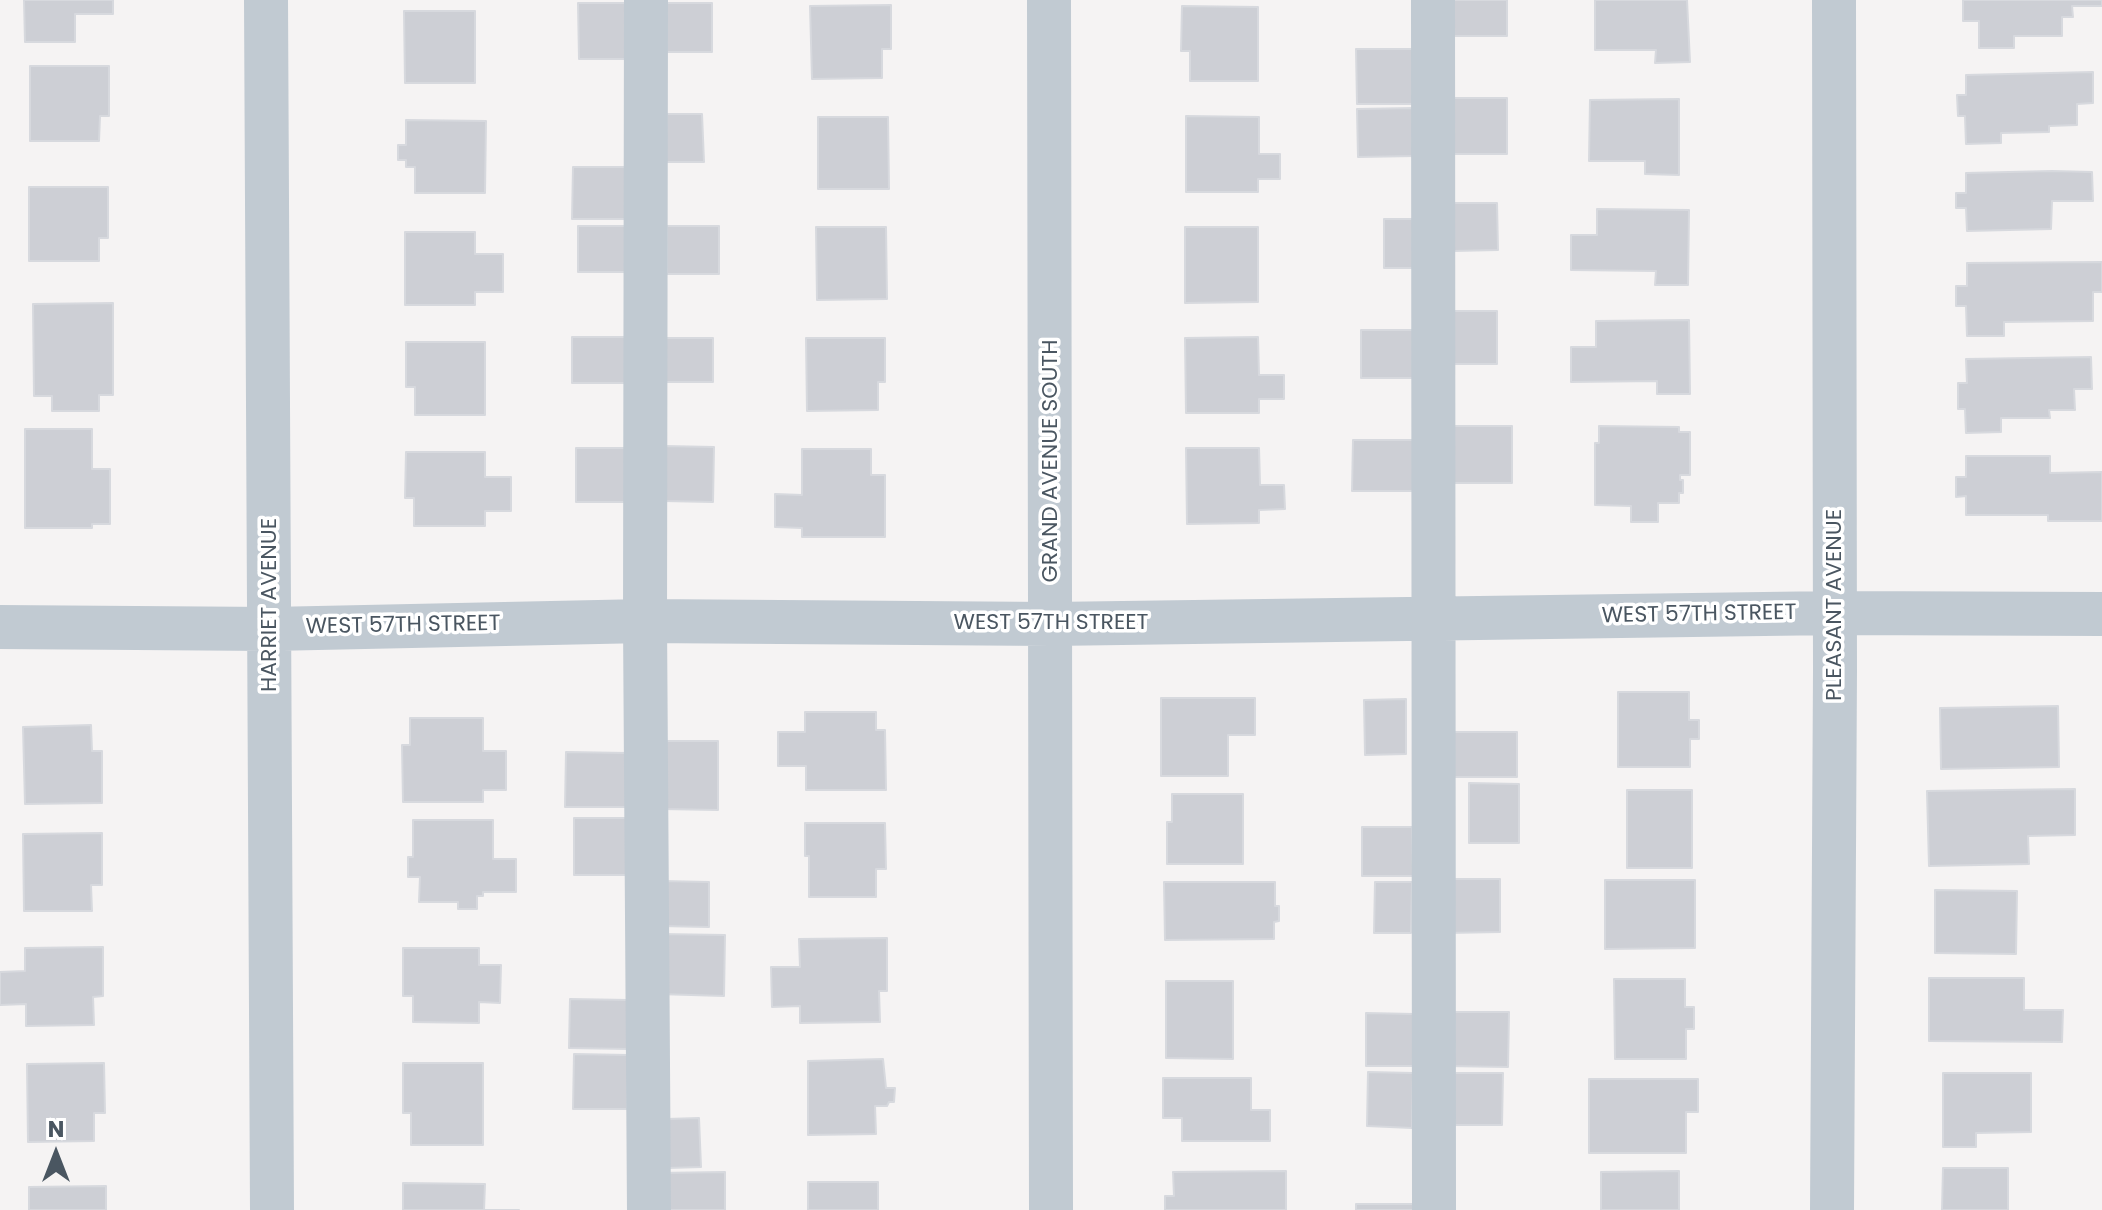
<!DOCTYPE html>
<html>
<head>
<meta charset="utf-8">
<style>
	body { margin:0 }
	#map { position:relative; width:2102px; height:1210px; overflow:hidden; background:#f5f3f3; font-family:Poppins,sans-serif }
	canvas { display:block }
	.north { position:absolute; left:16px; top:1114px; width:80px; height:80px; -webkit-text-stroke:6px #fff; paint-order:stroke; rotate:0deg; font-size:22px; font-weight:700; line-height:32px; text-align:center; color:#4a5661 }
	.north::after { content:''; display:block; margin:auto; width:28px; height:36px; background:#4a5661; clip-path:polygon(50% 0,100% 100%,50% 72%,0 100%) }
</style>
</head>
<body>
<div id="map">
<canvas width="2102" height="1210"></canvas>
<div class="north">N</div>
</div>
<script>
const ctx = document.querySelector('canvas').getContext('2d');
ctx.lineJoin = 'round';
function paint(path, color) { ctx.fillStyle = color; ctx.fill(path, 'evenodd'); }
function trace(path, color, width, dash) { ctx.strokeStyle = color; ctx.lineWidth = width; ctx.lineCap = dash ? 'butt' : 'round'; ctx.setLineDash(dash || []); ctx.stroke(path); }
function label(font, color, halo, rows, align = 'center') {
  ctx.font = font + ' Poppins,sans-serif'; ctx.lineWidth = 7; ctx.setLineDash([]); ctx.textBaseline = 'middle'; ctx.strokeStyle = halo; ctx.fillStyle = color; for (const [text, x, y, turn = 0] of rows) {
    ctx.save(); ctx.translate(x, y); ctx.rotate((+turn || 0) * Math.PI / 180); ctx.textAlign = isNaN(turn) ? turn : align; if (halo) ctx.strokeText(text, 0, 0); ctx.fillText(text, 0, 0); ctx.restore();
  }
}
const building = new Path2D(`
	M24 0H113V14H75V42H25Z
	M1454 0H1507V36H1454Z
	M1595 0H1687L1690 62 1655 63 1656 50H1595Z
	M1963 0H2102V6H2072L2073 17H2062V36H2014V48H1979V21H1963Z
	M578 3H627L628 59H579Z
	M667 3H712V52H667Z
	M891 5V49H882V78L812 79 810 6Z
	M1182 6 1258 7V81H1190V51H1181Z
	M404 11H475V83H405Z
	M1356 49H1415V104H1357Z
	M30 66H109V116H100L99 141H30Z
	M2093 72V103L2077 104V125L2049 126V132L2001 133V143L1966 144 1965 116H1958L1957 95H1966V75Z
	M1453 98H1507V154H1453Z
	M1679 99V175L1645 174V161H1589L1590 100Z
	M1415 108V156L1358 157 1357 109Z
	M667 114H702L704 162H665Z
	M1186 116 1259 117V154H1280V179H1258V192H1186Z
	M818 117H888L889 189H818Z
	M406 120 486 121 485 193H415V167H406V160H398V145H406Z
	M573 167H627V219H572Z
	M2052 171 2092 172 2093 201H2052L2051 229 1967 231 1966 208H1956V193H1966V173Z
	M29 187H108V238H99V261H29Z
	M1452 203H1497L1498 250 1453 251Z
	M1597 209 1689 210 1688 285H1655L1656 271 1571 270V235H1597Z
	M1384 219H1414V268H1384Z
	M578 226H625L626 272H578Z
	M667 226H719V274H667Z
	M816 227H886L887 299 817 300Z
	M1185 227H1258V302L1185 303Z
	M405 232H475V254H503V292H475V305H405Z
	M2102 262V292H2093V321L2004 322V336H1967L1966 306H1956V286H1967V263Z
	M113 303V395H99V411H52V396H34L33 304Z
	M1452 311H1497V364H1452Z
	M1689 320 1690 394H1657V381L1571 382V347H1596V321Z
	M1361 330H1415V378H1361Z
	M572 337H625V383H572Z
	M1258 337 1259 375H1284V399H1259V413H1186L1185 338Z
	M664 338H713V382H664Z
	M806 338H885V382H878V410L807 411Z
	M406 342H485V415H415V387H406Z
	M2091 357 2092 389H2074L2075 410H2049L2050 418H2001V432L1966 433 1965 409H1958V383H1967L1966 359Z
	M1452 426H1512V483H1452Z
	M1599 426 1679 427V432H1690V475H1680V480H1683V493H1679V503H1658V522H1631V506L1595 505V443H1599Z
	M25 429H92V469H110V524H92V528H25Z
	M1353 440H1415V491H1352Z
	M664 446 714 447 713 502 664 501Z
	M576 448H625L626 502H576Z
	M1186 448H1259L1260 485H1284L1285 509 1259 510V523L1187 524Z
	M802 449H871V475H885V537H802V528L775 527V494L802 495Z
	M406 452H485V477H511V511H485V526H414V498H405Z
	M1966 456H2050V473L2102 472V521H2048V515H1966V496L1956 497V477H1966Z
	M1618 692H1689V720H1699V739H1690V767H1618Z
	M1161 698H1255V735H1228V776H1161Z
	M1406 699V754L1365 755 1364 700Z
	M2058 706 2059 767 1941 769 1940 708Z
	M805 712H876V730H885L886 790H806V766H778V732H805Z
	M410 718H483V751H506V790H483V802H403L402 745H410Z
	M91 725 92 751H102V803L25 804 23 727Z
	M1451 732H1517V777H1451Z
	M663 741H718V810L662 809Z
	M566 752 627 753V807H565Z
	M1469 783 1519 784V843H1469Z
	M2075 789V835L2028 836 2029 864 1929 866 1927 791Z
	M1627 790H1692V868H1627Z
	M1172 794H1243V864H1167V822H1172Z
	M574 818H627V875H574Z
	M413 820H493V859H516V892H483V896H477V909H458V902H419L420 877H408V857H413Z
	M805 823H885L886 869H876V897H809V856H805Z
	M1362 827H1412L1413 876H1362Z
	M102 833V885H91L92 911H24L23 834Z
	M1447 879H1500V932L1447 933Z
	M1605 880H1695V948L1605 949Z
	M661 881 709 882V927L660 926Z
	M1164 882H1275V906H1279V921L1274 922V939L1165 940Z
	M1375 882H1412L1411 933H1374Z
	M1935 890 2017 891 2016 954 1935 953Z
	M659 934 725 935 724 996 658 994Z
	M887 938V991H879L880 1022 800 1023V1006L772 1007 771 967H800L799 939Z
	M103 947V996L93 997 94 1025 26 1026V1004L0 1005V972L25 971V948Z
	M403 948H479V965H501L500 1003 479 1002V1023L413 1022V996H403Z
	M1929 978H2024V1010H2063L2062 1042 1929 1041Z
	M1614 979H1685V1007H1694V1029H1686V1059H1615Z
	M1166 981H1233V1059L1166 1058Z
	M570 999 628 1000V1049L569 1048Z
	M1447 1012H1509L1508 1067 1447 1066Z
	M1366 1013 1414 1014 1413 1066H1366Z
	M574 1054 628 1055 627 1109H573Z
	M883 1059 886 1088H895L894 1102H889L887 1106H875L876 1134 808 1135V1061Z
	M104 1063 105 1113H94V1141L28 1142 27 1064Z
	M403 1063H483V1145H411V1113H403Z
	M1368 1072 1413 1073 1412 1128 1367 1126Z
	M1454 1073H1503L1502 1125H1454Z
	M1943 1073H2031V1132L1976 1133V1147H1943Z
	M1163 1078H1251V1110H1270V1141H1182V1118H1163Z
	M1589 1079H1698V1112H1686V1153H1589Z
	M699 1118 701 1167 668 1168 667 1119Z
	M1943 1168H2008V1210H1942Z
	M1286 1171V1210H1165V1196H1174L1173 1172Z
	M1679 1171V1210H1601V1172Z
	M725 1172V1210H658L657 1173Z
	M808 1182H878V1210H808Z
	M403 1183 485 1184 484 1210H519H403Z
	M106 1186V1210H29V1187Z
	M1356 1204H1415V1210H1356Z`);
paint(building, '#cdcfd5');
trace(building, '#d7d9de', 2);
trace(new Path2D(`
	M266 0 272 1210
	M646 0 645 621 649 1210
	M1049 0 1051 1210
	M1433 0 1434 1210
	M0 627 271 629 645 621 1051 624 1835 613 2102 614
	M1832 1210 1835 670 1834 0`), '#c1cad2', 44);
label('22px', '#4a5661', '#fff', [
	["GRAND AVENUE SOUTH",1051,461,-90],
	["HARRIET AVENUE",270,605,-90],
	["PLEASANT AVENUE",1835,605,-90],
	["WEST 57TH STREET",1699,615,-1],
	["WEST 57TH STREET",1051,623],
	["WEST 57TH STREET",403,626,-1]
]);
</script>
</body>
</html>
